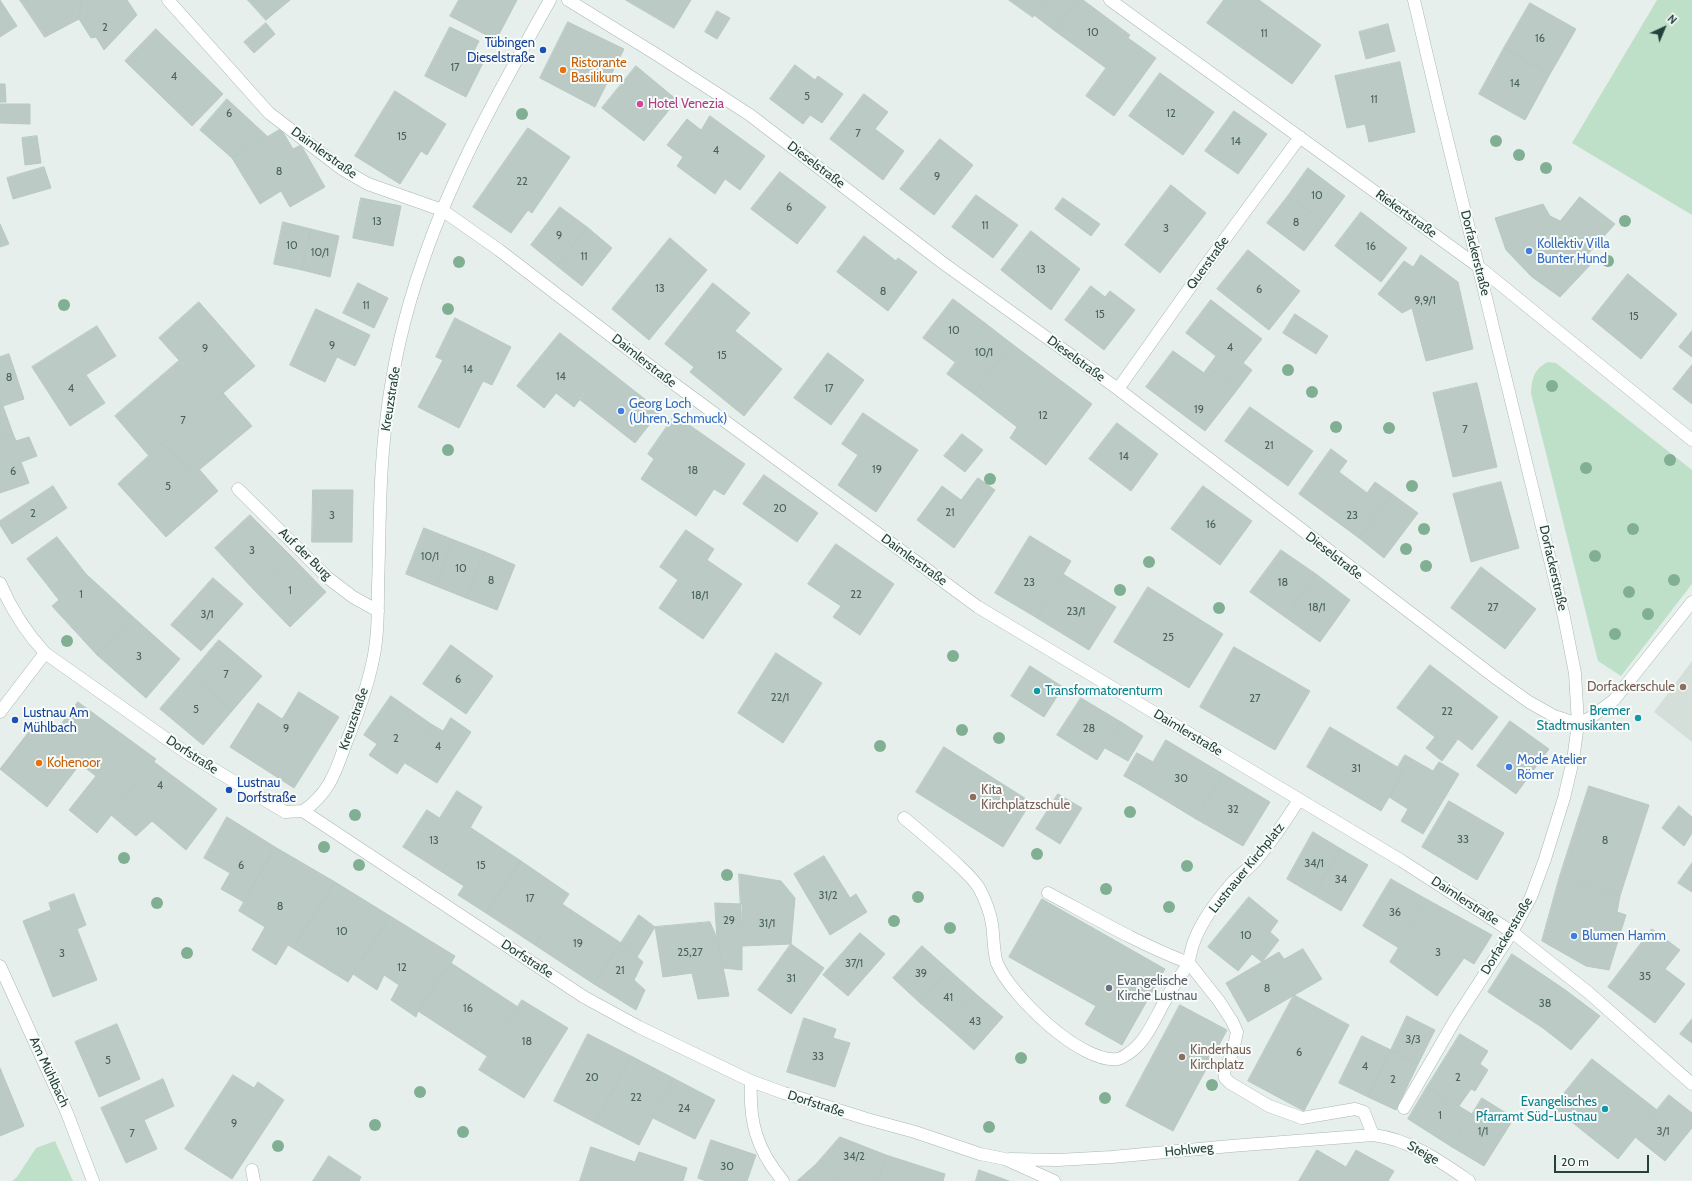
<!DOCTYPE html>
<html>
<head>
<meta charset="utf-8">
<style>
	body { margin:0 }
	#map { position:relative; width:1692px; height:1181px; overflow:hidden; background:#e6efeb; font-family:Cabin,sans-serif }
	canvas { display:block }
	.north { position:absolute; left:1644px; top:8px; width:40px; height:40px; -webkit-text-stroke:3px #f7fbf9; paint-order:stroke; rotate:44deg; font-size:11px; font-weight:700; line-height:16px; text-align:center; color:#24423a }
	.north::after { content:''; display:block; margin:auto; width:14px; height:18px; background:#24423a; clip-path:polygon(50% 0,100% 100%,50% 72%,0 100%) }
	.scale { position:absolute; left:1554px; top:1155px; width:95px; height:18px; box-sizing:border-box; border:2px solid #24423a; border-top:0; padding-left:5px; font-size:12px; line-height:14px; white-space:nowrap; color:#24423a; -webkit-text-stroke:3px #f7fbf9; paint-order:stroke }
</style>
</head>
<body>
<div id="map">
<canvas width="1692" height="1181"></canvas>
<div class="north">N</div>
<div class="scale">20 m</div>
</div>
<script>
const ctx = document.querySelector('canvas').getContext('2d');
ctx.lineJoin = 'round';
function paint(path, color) { ctx.fillStyle = color; ctx.fill(path, 'evenodd'); }
function trace(path, color, width, dash) { ctx.strokeStyle = color; ctx.lineWidth = width; ctx.lineCap = dash ? 'butt' : 'round'; ctx.setLineDash(dash || []); ctx.stroke(path); }
function label(font, color, halo, rows, align = 'center') {
  ctx.font = font + ' Cabin,sans-serif'; ctx.lineWidth = 4; ctx.setLineDash([]); ctx.textBaseline = 'middle'; ctx.strokeStyle = halo; ctx.fillStyle = color; for (const [text, x, y, turn = 0] of rows) {
    ctx.save(); ctx.translate(x, y); ctx.rotate((+turn || 0) * Math.PI / 180); ctx.textAlign = isNaN(turn) ? turn : align; if (halo) ctx.strokeText(text, 0, 0); ctx.fillText(text, 0, 0); ctx.restore();
  }
}
paint(new Path2D(`
	M1692 661V742L1654 712Z`), '#d4dfda');
paint(new Path2D(`
	M1657 0H1692V215L1572 143Z
	M1548 362 1556 363 1692 470V584L1621 676 1598 661 1531 393C1532 378 1534 369 1548 362Z
	M55 1141 73 1181H12L17 1177 36 1148Z`), '#bfe0c8');
const building = new Path2D(`
	M0 0 17 26 0 37Z
	M20 0H82L79 19 45 37Z
	M82 0H127L137 15 104 50 96 37 91 38 79 19Z
	M248 0H290L266 20Z
	M459 0H517L496 40 450 16Z
	M626 0H691L674 28Z
	M1009 0H1045L1033 17Z
	M1045 0H1078L1055 31 1034 15Z
	M1078 0H1083L1130 35 1106 68 1055 31Z
	M1224 0H1259L1321 45 1292 84 1207 23Z
	M1530 3 1576 29 1550 74 1504 48Z
	M717 11 730 18 717 39 705 32Z
	M568 22 624 49 595 107 540 78Z
	M266 23 275 34 254 53 244 42Z
	M1388 24 1395 51 1366 59 1359 32Z
	M450 27 479 41 473 53 485 59 466 97 425 76Z
	M156 29 223 94 192 126 125 61Z
	M1128 38 1156 58 1114 116 1086 96Z
	M1504 48 1550 74 1525 120 1479 94Z
	M1400 62 1415 132 1369 142 1365 124 1347 128 1335 76Z
	M795 65 815 80 818 76 843 94 822 123 810 115 803 124 770 99Z
	M636 66 677 100 644 141 602 108Z
	M1160 73 1214 112 1183 155 1129 116Z
	M0 84H5L6 102H0Z
	M395 91 446 124 427 155 421 151 400 184 355 156Z
	M864 94 888 112 875 129 904 151 883 180 830 139Z
	M227 99 268 137 232 158 200 130Z
	M0 104H30V124L0 123Z
	M1234 111 1267 134 1238 174 1205 151Z
	M710 116 765 156 740 190 725 179 715 194 677 166 683 157 667 145 687 119 701 130Z
	M528 128 570 157 532 213 528 210 511 233 473 207Z
	M281 129 293 149 301 145 325 187 290 207 281 191 260 204 232 158Z
	M37 136 41 163 25 165 22 138Z
	M940 139 973 165 934 215 900 189Z
	M44 167 51 188 13 199 7 178Z
	M1308 168 1345 196 1325 223 1288 196Z
	M780 172 826 207 797 244 751 209Z
	M1171 185 1206 213 1160 273 1125 245Z
	M976 195 1018 225 993 258 952 227Z
	M1288 196 1325 223 1304 251 1267 223Z
	M1580 197 1615 224 1587 255 1593 262 1560 297 1532 277 1506 250 1495 218 1543 204 1550 216 1560 221Z
	M361 198 401 206 393 246 353 238Z
	M1063 198 1100 224 1091 236 1055 209Z
	M560 207 587 227 557 266 531 245Z
	M1361 212 1407 248 1381 282 1335 246Z
	M283 222 311 229 302 270 274 264Z
	M0 224 9 244 0 247Z
	M587 227 612 248 582 286 557 266Z
	M311 229 339 236 330 277 302 270Z
	M1031 231 1080 269 1051 310 1001 270Z
	M864 236 896 261 898 258 917 272 888 311 837 272Z
	M670 238 707 270 649 340 612 309Z
	M1248 250 1300 291 1269 330 1217 289Z
	M1421 255 1458 282 1473 349 1426 361 1412 308 1402 313 1378 294 1404 261 1413 267Z
	M1628 274 1677 314 1641 359 1592 319Z
	M358 283 388 298 374 328 343 313Z
	M713 283 750 313 735 331 782 369 744 416 690 372 694 367 665 344Z
	M1091 286 1105 297 1110 291 1135 310 1104 350 1065 320Z
	M953 299 985 323 955 362 923 338Z
	M1211 300 1262 339 1243 363 1252 370 1237 390 1208 367 1216 356 1186 333Z
	M199 302 255 366 215 400 159 338Z
	M316 309 370 335 355 366 337 357 325 382 290 365Z
	M1295 314 1328 336 1316 354 1283 333Z
	M455 318 511 347 492 385 483 381 459 428 418 407 443 360 436 357Z
	M985 323 1012 344 974 394 947 374Z
	M97 326 116 356 86 375 105 403 70 426 32 367Z
	M1692 331V357L1679 347Z
	M560 333 604 367 574 407 556 393 544 408 517 386Z
	M1012 344 1092 404 1046 465 1010 438 1017 427 974 394Z
	M1173 351 1204 373 1208 367 1237 390 1205 431 1146 387Z
	M828 353 864 380 831 425 794 398Z
	M9 354 24 399 3 406 13 434 0 439V357Z
	M180 360 215 400 223 393 252 426 193 475 163 443 149 456 115 416Z
	M1692 365V404L1673 389Z
	M604 367 660 411 635 443 579 399Z
	M1477 383 1497 467 1453 477 1433 393Z
	M1250 407 1313 451 1288 486 1225 441Z
	M863 413 918 450 876 512 838 485 858 455 842 444Z
	M675 415 745 464 724 495 714 489 696 516 641 479 654 459 648 454Z
	M1117 423 1158 454 1131 491 1089 459Z
	M13 434 16 441 29 437 37 456 21 462 29 483 0 493V439Z
	M962 434 983 450 965 472 944 456Z
	M163 443 193 475 199 469 218 491 166 537 118 484Z
	M1331 449 1347 461 1339 472 1367 493 1375 482 1392 494 1359 538 1299 494Z
	M764 475 818 513 797 542 743 504Z
	M978 478 995 490 954 548 917 520 942 486 961 500Z
	M1501 482 1519 548 1471 562 1453 494Z
	M53 486 67 508 12 544 0 525V521Z
	M1203 486 1252 521 1220 565 1171 529Z
	M313 490H353L352 542H312Z
	M1392 494 1418 513 1384 558 1359 538Z
	M250 515 290 555 254 590 215 548Z
	M424 528 454 540 436 586 406 574Z
	M686 530 714 549 707 560 742 584 703 639 659 608 678 580 660 567Z
	M1030 536 1071 561 1037 618 995 593Z
	M57 537 86 574 132 616 97 655 52 606 59 600 27 559Z
	M454 540 485 552 466 598 436 586Z
	M836 544 894 584 860 635 833 617 841 606 808 584Z
	M1281 550 1316 574 1285 617 1250 592Z
	M485 552 515 565 497 610 466 598Z
	M290 555 326 592 290 627 254 590Z
	M1481 567 1536 609 1505 649 1451 608Z
	M1063 574 1116 607 1089 650 1037 618Z
	M1316 574 1350 600 1320 642 1285 617Z
	M213 578 243 604 201 651 171 625Z
	M1148 587 1223 634 1189 688 1114 642Z
	M132 616 180 659 146 698 97 655Z
	M219 640 262 676 232 711 190 674Z
	M451 645 493 676 466 714 423 684Z
	M1234 647 1310 691 1275 750 1200 707Z
	M776 653 822 683 783 743 738 713Z
	M1430 665 1498 717 1472 750 1458 739 1442 761 1426 748 1435 737 1397 708Z
	M1030 666 1063 687 1044 717 1011 696Z
	M190 674 232 711 203 745 160 709Z
	M299 692 339 717 294 788 230 747 258 703 282 719Z
	M391 696 431 724 397 774 369 755 377 744 364 735Z
	M1081 698 1121 722 1097 760 1057 735Z
	M78 702 156 759 97 833 69 810 96 776 80 764 47 807 0 769 38 720 54 733Z
	M451 718 471 732 437 783 405 763 431 724 443 731Z
	M1510 721 1549 749 1516 794 1477 766Z
	M1121 722 1143 736 1128 761 1105 748Z
	M1330 727 1404 771 1381 811 1307 767Z
	M1166 740 1223 774 1196 819 1140 785Z
	M944 747 1031 802 1003 847 916 792Z
	M1137 753 1153 762 1140 785 1124 776Z
	M1405 755 1433 771 1439 762 1459 774 1423 834 1401 821 1408 809 1389 797 1404 771 1398 767Z
	M154 762 217 809 186 850 152 821 136 836 111 815Z
	M1223 774 1270 802 1243 846 1196 819Z
	M1589 786 1649 805 1620 896 1560 876Z
	M457 791 482 807 466 835 440 818Z
	M1058 794 1082 808 1060 844 1036 829Z
	M1449 801 1504 833 1477 880 1422 847Z
	M1679 806 1692 817V833L1684 846 1662 828Z
	M427 810 466 835 442 872 403 847Z
	M227 817 275 847 244 902 221 889 230 873 204 858Z
	M471 828 521 861 486 913 458 895 464 886 442 872Z
	M1313 832 1341 849 1314 895 1287 879Z
	M275 847 335 882 293 948 288 945 276 965 252 950 265 927 239 911Z
	M1341 849 1368 865 1341 911 1314 895Z
	M824 856 850 898 856 894 867 912 830 935 794 874Z
	M521 861 569 894 535 945 486 913Z
	M1692 863V892L1678 883Z
	M739 874 781 881 795 898 791 944 743 946Z
	M1560 876 1620 896 1617 912 1626 915 1609 970 1586 966 1542 941Z
	M1391 879 1428 900 1399 948 1363 926Z
	M335 882 390 916 348 982 293 948Z
	M74 894 86 925 77 929 97 980 53 997 23 921 51 910 49 903Z
	M1249 897 1278 921 1270 932 1279 940 1262 962 1252 954 1238 971 1208 947Z
	M1042 899 1165 969 1122 1045 1085 1024 1096 1006 1009 957Z
	M1428 900 1492 935 1474 964 1464 958 1437 996 1390 962Z
	M715 903 742 904V970L723 968 717 938Z
	M562 904 621 943 594 984 535 945Z
	M639 915 655 927 637 957 621 943Z
	M390 916 455 956 451 963 418 1011 416 1017 391 1000 399 985 384 975 377 990 353 974Z
	M710 922 717 938 729 996 698 999 692 973 663 977 655 927Z
	M1652 929 1680 950 1665 969 1685 984 1655 1023 1608 987Z
	M860 933 885 954 848 996 823 975Z
	M621 943 643 962 634 980 645 990 636 1010 594 984Z
	M791 944 824 968 791 1014 758 990Z
	M922 946 949 970 920 1003 893 978Z
	M1303 949 1322 979 1248 1022 1226 983 1279 952 1284 959Z
	M1512 954 1564 989 1600 1016 1571 1050 1543 1028 1488 992Z
	M451 963 518 1007 487 1056 418 1011Z
	M949 970 976 994 947 1026 920 1003Z
	M976 994 1003 1017 974 1050 947 1026Z
	M1294 995 1349 1025 1304 1111 1248 1081Z
	M522 1000 568 1028 524 1098 479 1070Z
	M1180 1005 1227 1030 1173 1131 1126 1106Z
	M1407 1016 1435 1030 1418 1064 1391 1050Z
	M804 1018 836 1029 833 1038 850 1043 835 1087 787 1072Z
	M1692 1019V1043L1680 1034Z
	M117 1024 140 1079 99 1097 75 1042Z
	M588 1034 631 1056 596 1123 554 1101Z
	M1460 1034 1488 1051 1480 1064 1488 1070 1475 1091 1471 1089 1459 1106 1427 1087Z
	M1362 1036 1391 1050 1368 1097 1339 1083Z
	M1391 1050 1418 1064 1396 1110 1368 1097Z
	M631 1056 673 1078 639 1145 596 1123Z
	M1592 1059 1657 1110 1618 1159 1553 1107Z
	M0 1068 24 1126 0 1136Z
	M233 1075 254 1088 258 1082 284 1100 232 1179 185 1149Z
	M673 1078 715 1100 695 1139 653 1118Z
	M163 1079 174 1106 144 1120 157 1149 126 1163 101 1108Z
	M1427 1087 1472 1114 1452 1147 1408 1119Z
	M1669 1095 1692 1113V1128L1665 1161 1635 1137Z
	M1482 1098 1514 1118 1484 1166 1452 1147Z
	M840 1137 886 1155 878 1181H839L820 1160Z
	M711 1140 756 1155 747 1181H706L698 1178Z
	M591 1147 635 1162 639 1152 687 1168 683 1181H580Z
	M1317 1150 1346 1167 1356 1150 1394 1171 1388 1181H1299Z
	M886 1155 945 1174 943 1181H878Z
	M329 1156 361 1177 359 1181H313Z
	M820 1160 839 1181H797L815 1165Z
	M979 1170 1009 1181H976Z`);
paint(building, '#bbcac4');
trace(building, '#b8c9c2', 1);
const lane = new Path2D(`
	M904 818C921 832 937 846 954 861 962 869 973 878 979 888 985 899 990 912 992 924 994 937 993 951 997 963 1010 995 1081 1064 1118 1059 1122 1058 1126 1055 1129 1053 1146 1042 1155 1018 1165 1001 1172 988 1180 976 1189 963 1139 944 1095 918 1048 893
	M252 1170 254 1181`);
const street = new Path2D(`
	M168 0 269 113 342 169 368 184 442 210 499 250 658 372 978 607 1402 861 1512 932 1589 993 1692 1084
	M568 0 659 56 750 115 943 263 1118 389 1497 679 1529 702 1554 716 1578 724
	M1110 0 1479 267 1692 440
	M1118 389 1208 262 1300 137
	M238 489 328 578 353 597 378 611
	M0 583C12 611 25 631 45 653L185 752 285 812 303 811 584 997 639 1027 697 1055 751 1081 784 1093 867 1119 915 1132 980 1154 1005 1159 1054 1181
	M0 712 45 653
	M1578 724 1590 718 1614 700 1692 602
	M1299 800C1285 821 1272 842 1256 860 1249 869 1239 875 1232 883 1213 905 1191 934 1189 963L1219 1001 1232 1021 1237 1032 1233 1051 1224 1072 1225 1078 1230 1083 1269 1106 1302 1118 1355 1109 1364 1112 1373 1135
	M303 811C329 794 336 771 346 743 357 716 367 689 373 660 378 637 378 611 378 587 380 532 379 476 386 422 392 368 405 312 423 261 454 170 503 84 550 0
	M0 966 67 1113 93 1181
	M751 1081C749 1121 756 1149 783 1181
	M1404 1108 1455 1020 1512 932 1531 897 1545 859 1564 798 1573 760 1578 724 1575 673 1564 617 1439 106 1414 0
	M1010 1159 1058 1160 1112 1157 1231 1146 1373 1135C1409 1139 1440 1161 1469 1181`);
trace(lane, '#a8b8b2', 13);
trace(street, '#a8b8b2', 13);
trace(lane, '#fff', 12);
trace(street, '#fff', 12);
ctx.fillStyle = '#80af93';
for (const [x, y] of [
	[522,114],
	[1496,141],
	[1519,155],
	[1546,168],
	[1625,221],
	[1608,261],
	[459,262],
	[64,305],
	[448,309],
	[1288,370],
	[1552,386],
	[1312,392],
	[1336,427],
	[1389,428],
	[448,450],
	[1670,460],
	[1586,468],
	[990,479],
	[1412,486],
	[1424,529],
	[1633,529],
	[1406,549],
	[1595,556],
	[1149,562],
	[1426,566],
	[1674,580],
	[1120,590],
	[1629,592],
	[1219,608],
	[1648,614],
	[1615,634],
	[67,641],
	[953,656],
	[962,730],
	[999,738],
	[880,746],
	[1130,812],
	[355,815],
	[324,847],
	[1037,854],
	[124,858],
	[359,865],
	[1187,866],
	[727,875],
	[1106,889],
	[918,897],
	[157,903],
	[1169,907],
	[894,921],
	[950,928],
	[187,953],
	[1021,1058],
	[1212,1085],
	[420,1092],
	[1105,1098],
	[375,1125],
	[989,1127],
	[463,1132],
	[278,1146]
]) { ctx.beginPath(); ctx.arc(x, y, 6, 0, 2 * Math.PI); ctx.fill(); }
for (const [x, y, r, color] of [
	[543,50,4,"#1a4fb4"],
	[563,70,4,"#e8710a"],
	[640,104,4,"#d1479c"],
	[1529,251,4,"#3f7fe0"],
	[621,411,4,"#3f7fe0"],
	[1683,687,4,"#8d6e63"],
	[1037,691,4,"#0f9aa8"],
	[1638,718,4,"#0f9aa8"],
	[15,720,4,"#1a4fb4"],
	[39,763,4,"#e8710a"],
	[1509,767,4,"#3f7fe0"],
	[229,790,4,"#1a4fb4"],
	[973,797,4,"#8d6e63"],
	[1574,936,4,"#3f7fe0"],
	[1109,988,4,"#6b7280"],
	[1182,1057,4,"#8d6e63"],
	[1605,1109,4,"#0f9aa8"]
]) { const dot = new Path2D(); dot.arc(x, y, r, 0, 2 * Math.PI); ctx.fillStyle = color; ctx.fill(dot); trace(dot, '#f7fbf9', 1.5); }
label('11px', '#4a645c', null, [
	["2",105,28],
	["10",1093,33],
	["11",1264,34],
	["16",1540,39],
	["17",455,68],
	["4",174,77],
	["14",1515,84],
	["5",807,97],
	["11",1374,100],
	["6",229,114],
	["12",1171,114],
	["7",858,134],
	["15",402,137],
	["14",1236,142],
	["4",716,151],
	["8",279,172],
	["9",937,177],
	["22",522,182],
	["10",1317,196],
	["6",789,208],
	["13",377,222],
	["8",1296,223],
	["11",985,226],
	["3",1166,229],
	["9",559,236],
	["10",292,246],
	["16",1371,247],
	["10/1",320,253],
	["11",584,257],
	["13",1041,270],
	["13",660,289],
	["6",1259,290],
	["8",883,292],
	["9,9/1",1425,301],
	["11",366,306],
	["15",1100,315],
	["15",1634,317],
	["10",954,331],
	["9",332,346],
	["4",1230,348],
	["9",205,349],
	["10/1",984,353],
	["15",722,356],
	["14",468,370],
	["14",561,377],
	["8",9,378],
	["4",71,389],
	["17",829,389],
	["19",1199,410],
	["12",1043,416],
	["7",183,421],
	["7",1465,430],
	["21",1269,446],
	["14",1124,457],
	["19",877,470],
	["18",693,471],
	["6",13,472],
	["5",168,487],
	["20",780,509],
	["21",950,513],
	["2",33,514],
	["3",332,516],
	["23",1352,516],
	["16",1211,525],
	["3",252,551],
	["10/1",430,557],
	["10",461,569],
	["8",491,581],
	["23",1029,583],
	["18",1283,583],
	["1",290,591],
	["1",81,595],
	["22",856,595],
	["18/1",700,596],
	["18/1",1317,608],
	["27",1493,608],
	["23/1",1076,612],
	["3/1",207,615],
	["25",1168,638],
	["3",139,657],
	["7",226,675],
	["6",458,680],
	["22/1",780,698],
	["27",1255,699],
	["5",196,710],
	["22",1447,712],
	["9",286,729],
	["28",1089,729],
	["2",396,739],
	["4",438,747],
	["31",1356,769],
	["30",1181,779],
	["4",160,786],
	["32",1233,810],
	["33",1463,840],
	["13",434,841],
	["8",1605,841],
	["34/1",1314,864],
	["6",241,866],
	["15",481,866],
	["34",1341,880],
	["31/2",828,896],
	["17",530,899],
	["8",280,907],
	["36",1395,913],
	["29",729,921],
	["31/1",767,924],
	["10",342,932],
	["10",1246,936],
	["19",578,944],
	["25,27",690,953],
	["3",1438,953],
	["3",62,954],
	["37/1",854,964],
	["12",402,968],
	["21",620,971],
	["39",921,974],
	["35",1645,977],
	["31",791,979],
	["8",1267,989],
	["41",948,998],
	["38",1545,1004],
	["16",468,1009],
	["43",975,1022],
	["3/3",1413,1040],
	["18",527,1042],
	["6",1299,1053],
	["33",818,1057],
	["5",108,1061],
	["4",1365,1067],
	["20",592,1078],
	["2",1458,1078],
	["2",1393,1080],
	["22",636,1098],
	["24",684,1109],
	["1",1440,1116],
	["9",234,1124],
	["1/1",1483,1132],
	["3/1",1663,1132],
	["7",132,1134],
	["34/2",854,1157],
	["30",727,1167]
]);
label('13px', '#164399', '#f7fbf9', [
	["Tübingen",535,43,"right"],
	["Dieselstraße",535,58,"right"],
	["Lustnau Am",23,713],
	["Mühlbach",23,728],
	["Lustnau",237,783],
	["Dorfstraße",237,798]
], 'left');
label('13px', '#c56008', '#f7fbf9', [
	["Ristorante",571,63],
	["Basilikum",571,78],
	["Kohenoor",47,763]
], 'left');
label('13px', '#b23c85', '#f7fbf9', [
	["Hotel Venezia",648,104]
], 'left');
label('13px', '#24423a', '#f7fbf9', [
	["Daimlerstraße",324,153,36],
	["Dieselstraße",816,165,37],
	["Riekertstraße",1406,214,36],
	["Dorfackerstraße",1475,253,76],
	["Querstraße",1208,263,-54],
	["Dieselstraße",1076,359,36],
	["Daimlerstraße",644,361,38],
	["Kreuzstraße",391,399,-81],
	["Auf der Burg",305,554,44],
	["Dieselstraße",1334,556,38],
	["Daimlerstraße",914,560,36],
	["Dorfackerstraße",1553,568,77],
	["Kreuzstraße",354,719,-71],
	["Daimlerstraße",1188,733,31],
	["Dorfstraße",192,755,33],
	["Lustnauer Kirchplatz",1247,868,-51],
	["Daimlerstraße",1465,901,33],
	["Dorfackerstraße",1507,936,-59],
	["Dorfstraße",527,959,33],
	["Am Mühlbach",49,1072,65],
	["Dorfstraße",816,1104,18],
	["Hohlweg",1189,1150,-6],
	["Steige",1423,1153,29]
]);
label('13px', '#366cbe', '#f7fbf9', [
	["Kollektiv Villa",1537,244],
	["Bunter Hund",1537,259],
	["Georg Loch",629,404],
	["(Uhren, Schmuck)",629,419],
	["Mode Atelier",1517,760],
	["Römer",1517,775],
	["Blumen Hamm",1582,936]
], 'left');
label('13px', '#785e54', '#f7fbf9', [
	["Dorfackerschule",1675,687,"right"],
	["Kita",981,790],
	["Kirchplatzschule",981,805],
	["Kinderhaus",1190,1050],
	["Kirchplatz",1190,1065]
], 'left');
label('13px', '#0d838f', '#f7fbf9', [
	["Transformatorenturm",1045,691,"left"],
	["Bremer",1630,711],
	["Stadtmusikanten",1630,726],
	["Evangelisches",1597,1102],
	["Pfarramt Süd-Lustnau",1597,1117]
], 'right');
label('13px', '#5b616d', '#f7fbf9', [
	["Evangelische",1117,981],
	["Kirche Lustnau",1117,996]
], 'left');
</script>
</body>
</html>
